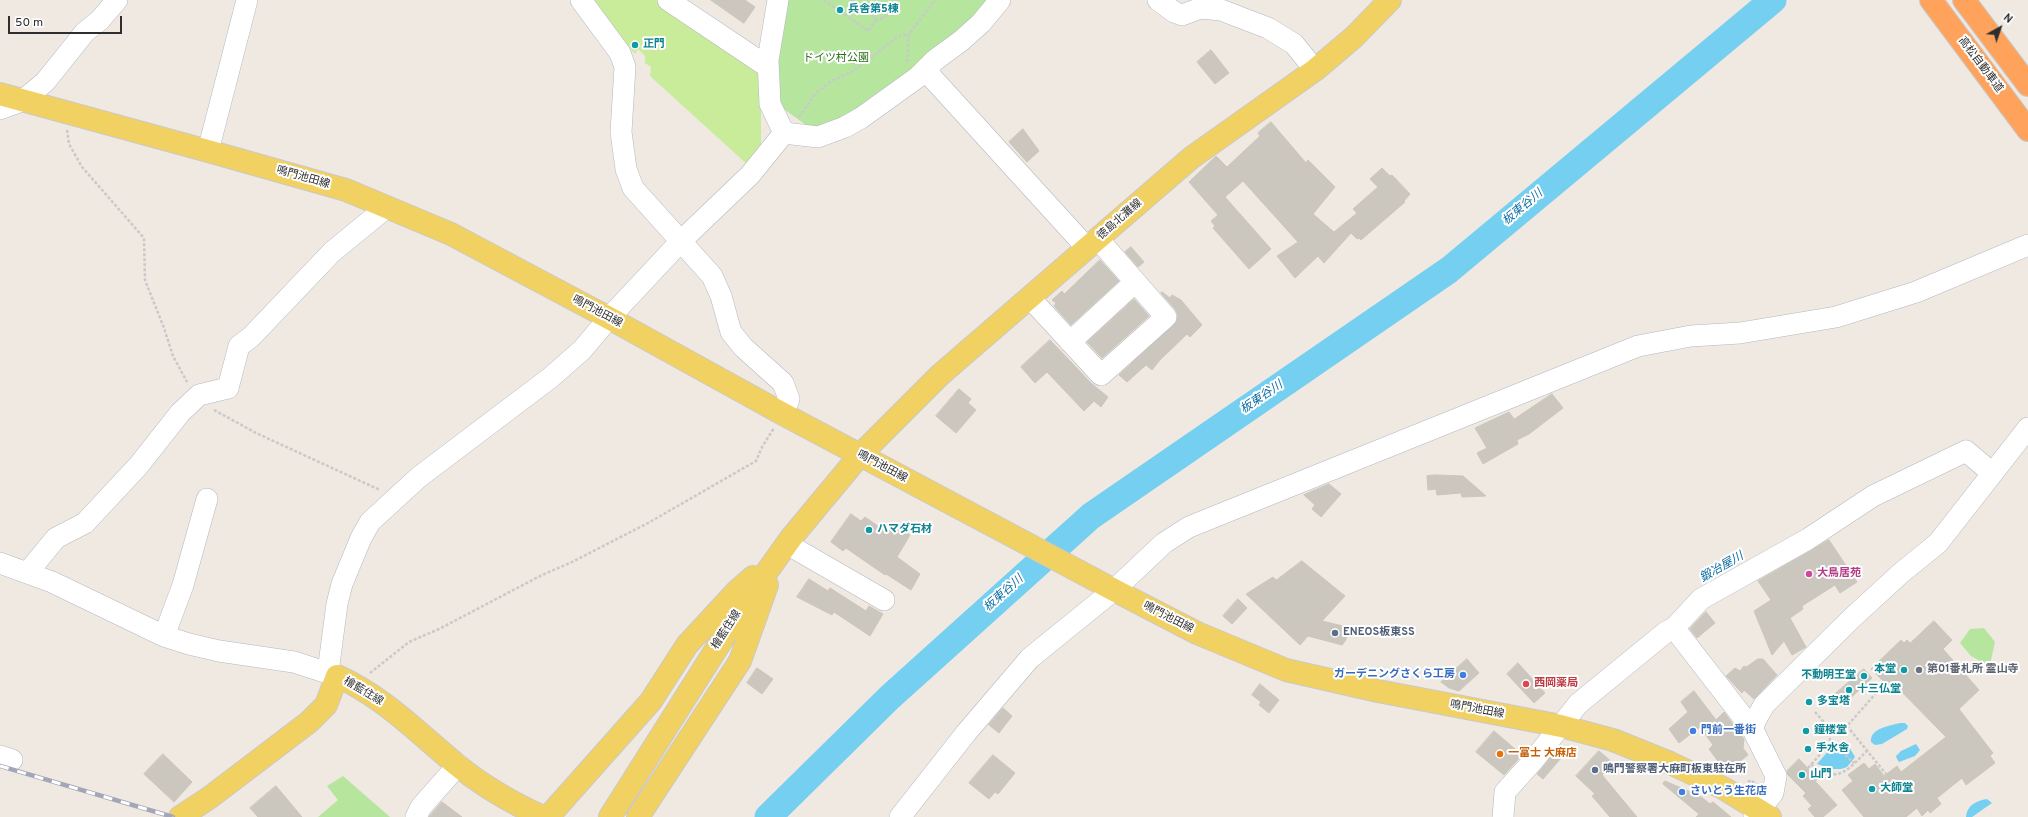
<!DOCTYPE html>
<html>
<head>
<meta charset="utf-8">
<style>
	body { margin:0 }
	#map { position:relative; width:2028px; height:817px; overflow:hidden; background:#efe9e1; font-family:Overpass,sans-serif }
	canvas { display:block }
	.north { position:absolute; left:1980px; top:8px; width:40px; height:40px; -webkit-text-stroke:3px #fff; paint-order:stroke; rotate:40deg; font-size:11px; font-weight:700; line-height:16px; text-align:center; color:#2e2e2e }
	.north::after { content:''; display:block; margin:auto; width:14px; height:18px; background:#2e2e2e; clip-path:polygon(50% 0,100% 100%,50% 72%,0 100%) }
	.scale { position:absolute; left:8px; top:16px; width:114px; height:18px; box-sizing:border-box; border:2px solid #2e2e2e; border-top:0; padding-left:5px; font-size:12px; line-height:14px; white-space:nowrap; color:#2e2e2e; -webkit-text-stroke:3px #fff; paint-order:stroke }
</style>
</head>
<body>
<div id="map">
<canvas width="2028" height="817"></canvas>
<div class="north">N</div>
<div class="scale">50 m</div>
</div>
<script>
const ctx = document.querySelector('canvas').getContext('2d');
ctx.lineJoin = 'round';
function paint(path, color) { ctx.fillStyle = color; ctx.fill(path, 'evenodd'); }
function trace(path, color, width, dash) { ctx.strokeStyle = color; ctx.lineWidth = width; ctx.lineCap = dash ? 'butt' : 'round'; ctx.setLineDash(dash || []); ctx.stroke(path); }
function label(font, color, halo, rows, align = 'center') {
  ctx.font = font + ' Overpass,"Noto Sans JP",sans-serif'; ctx.lineWidth = 4; ctx.setLineDash([]); ctx.textBaseline = 'middle'; ctx.strokeStyle = halo; ctx.fillStyle = color; for (const [text, x, y, turn = 0] of rows) {
    ctx.save(); ctx.translate(x, y); ctx.rotate((+turn || 0) * Math.PI / 180); ctx.textAlign = isNaN(turn) ? turn : align; if (halo) ctx.strokeText(text, 0, 0); ctx.fillText(text, 0, 0); ctx.restore();
  }
}
paint(new Path2D(`
	M787 0H993L920 70 817 133 777 104 776 55Z
	M1984 628 1995 642 1991 660 1987 665 1971 656 1960 643 1970 629Z
	M343 776 390 817H318L338 800 327 786Z`), '#b6e59e');
paint(new Path2D(`
	M589 0H661L748 58 760 74 761 84V150L750 167 650 76 651 67 645 63V56L638 49 635 54Z`), '#c9ec9a');
paint(new Path2D(`
	M1900 723H1905L1908 726 1907 729 1882 744 1875 745 1871 742C1870 728 1889 726 1900 723Z
	M1916 744 1920 750 1915 756 1899 762 1897 759 1896 756 1901 751Z
	M1842 745H1848L1855 757 1847 767 1841 769H1832L1817 764 1829 750 1832 752 1836 751Z
	M1987 799 1992 803 1972 817H1966C1967 805 1976 801 1987 799Z`), '#75cff0');
trace(new Path2D(`
	M768 817 890 697 1091 516 1449 270 1773 0`), '#75cff0', 27);
const building = new Path2D(`
	M711 0H745L755 7 744 23Z
	M1211 50 1229 73 1215 84 1197 62Z
	M1271 122 1306 163 1308 160 1335 187 1313 214 1334 232 1357 213 1353 209 1378 187 1370 179 1382 168 1390 176 1392 175 1410 194 1404 201 1405 202 1361 240 1359 238 1357 239 1351 233 1324 263 1318 256 1295 278 1277 256 1298 242 1243 181 1225 197 1271 249 1249 269 1213 228 1215 226 1211 221 1218 215 1189 182 1216 156 1227 167 1260 136 1258 133Z
	M1023 129 1039 151 1027 162 1009 142Z
	M1131 247 1144 262 1138 267 1125 252Z
	M1100 260 1119 281 1071 325 1054 306 1056 303 1052 300 1062 291 1064 294Z
	M1162 292 1170 298 1172 295 1181 300 1202 325 1190 337 1187 334 1160 360 1152 370 1146 365 1127 382 1119 375 1177 321 1178 315 1175 309 1161 293Z
	M1134 299 1149 316 1102 358 1087 342Z
	M1050 340 1092 384 1108 397 1101 407 1094 401 1084 411 1047 372 1035 383 1021 367Z
	M959 389 971 399 968 403 976 410 956 433 936 416Z
	M1552 394 1563 408 1529 434 1517 440 1518 444 1483 464 1477 453 1487 448 1475 428 1509 412 1514 419Z
	M1435 475 1463 476 1486 496 1462 497 1461 493 1437 495 1436 489 1428 490 1427 476Z
	M1329 484 1341 494 1321 517 1312 509 1315 505 1304 495Z
	M851 514 861 521 865 517 888 533 893 525 910 535 897 557 920 574 911 590 886 574 885 575 846 548 843 551 831 542Z
	M1829 540 1857 582 1840 593 1835 585 1802 606 1803 609 1790 618 1806 647 1792 655 1784 641 1772 655 1754 611 1771 600 1758 581Z
	M1302 561 1345 596 1322 621 1347 627 1346 640 1342 645 1308 636 1300 645 1246 594 1273 577 1276 580Z
	M809 579 828 591 830 588 866 611 869 606 883 614 870 636 834 612 832 615 797 597Z
	M1238 599 1247 608 1232 624 1223 616Z
	M1706 612 1715 623 1697 638 1690 629Z
	M1934 621 1952 640 1943 649 1979 690 1959 709 1993 753 1990 756 1995 763 1966 785 1962 778 1937 798 1941 804 1930 813 1928 810 1922 816 1917 808 1906 817H1864L1842 790 1853 781 1848 775 1864 763 1869 769 1875 764 1884 776 1897 766 1901 772 1946 737 1900 690 1896 694 1871 669 1901 640 1904 643 1907 640 1910 643Z
	M1467 659 1479 673 1459 691 1449 688 1441 682Z
	M1758 659H1763L1777 675 1754 699 1744 690 1742 693 1726 676 1735 668 1740 671 1744 666 1746 667Z
	M1518 663 1545 693 1534 703 1507 674Z
	M757 668 773 679 762 694 747 683Z
	M1864 669 1872 678 1843 705 1834 695Z
	M1260 684 1279 700 1269 713 1259 705 1261 702 1252 695Z
	M1694 691 1716 720 1724 712 1744 739 1743 748 1748 755 1726 772 1709 749 1713 745 1700 727 1679 743 1669 729 1688 712 1681 702Z
	M1003 708 1012 716 999 733 989 725Z
	M1494 731 1522 755 1504 775 1476 752Z
	M1556 751 1562 757 1543 779 1537 774Z
	M1599 751 1613 763 1602 775 1637 817H1610L1592 796 1595 794 1576 776Z
	M163 754 192 782 174 802 144 774Z
	M993 755 1015 773 998 794 995 792 989 799 969 783Z
	M1799 759 1818 779 1815 781 1837 805 1823 817H1815L1808 809 1812 806 1803 796 1806 793 1787 774V771Z
	M1665 781 1700 796 1710 804 1713 802 1731 817H1696L1699 814 1663 784Z
	M276 786 302 817H258L250 808Z
	M442 802 462 817H429Z`);
paint(building, '#cbc7bf');
trace(building, '#cbc5ba', 1);
const minor = new Path2D(`
	M581 0 620 53 625 67 621 132 626 169 633 188 712 276 721 296 731 332 743 347 783 383 789 399 783 414
	M668 0 768 67
	M778 0 768 60 770 104 784 133 818 137 845 127 861 118 918 77 935 60 961 41 981 23 1000 0
	M1158 0 1174 12 1182 15 1201 8 1221 10 1268 28 1294 44 1315 70
	M926 71 1087 248
	M0 109 22 101 45 82 85 32 100 20 117 0
	M208 151 247 0
	M1030 298 1101 375 1166 317 1098 239
	M1070 342 1135 282
	M787 544 884 600
	M0 563 52 582 164 636 189 644 219 651 294 662 337 676
	M28 572 56 538 85 523 139 465 180 413 199 395 228 388 239 346 251 337 332 252 387 207
	M1674 628 1701 599 1808 539 1873 496 1966 451 1992 473
	M164 636 183 585 207 499
	M328 672 337 604 342 584 361 538 370 522 419 477 550 378 582 350 609 318 681 241 750 175 784 133
	M0 756 12 760
	M416 817 421 807 458 765
	M900 817 966 733 1030 658 1114 590 1164 543 1189 527 1638 346 1691 336 1740 333 1836 317 1916 292 2028 245
	M1503 817 1505 792 1533 761 1578 704 1666 632 1674 628 1753 730
	M1754 817 1773 793 1776 776 1753 730 1755 721 1764 705 1852 618 1901 573 1938 543 2028 428`);
const major = new Path2D(`
	M0 94 208 151 346 190 451 234 609 318 783 414 1114 590 1197 633 1286 670 1378 691 1561 726 1613 740 1670 763 1723 788 1770 817
	M180 817 209 798 309 722 326 705 337 676C384 697 419 734 457 765 484 787 512 803 543 817
	M548 817 651 701 687 645 737 591 753 577
	M610 817 751 594 791 538 860 455 940 375 1191 158 1315 70 1354 37 1390 0
	M638 817 740 661 767 585`);
const highway = new Path2D(`
	M1931 0 2028 130
	M1964 0 2028 85`);
trace(minor, '#b4b7c1', 22);
trace(major, '#c9c9c9', 24);
trace(highway, '#c9c9c9', 24);
trace(new Path2D(`
	M824 0 868 31 877 19
	M851 0 877 19 884 18 896 0
	M907 62 909 34 935 0
	M799 117 816 93 831 81 852 72 899 36 909 34
	M67 130 69 144 82 167 144 238 145 280 164 328 173 356 187 382
	M214 410 256 433 380 490
	M370 673 409 642 439 629 542 575 572 562 648 523 756 461 762 447 774 428
	M1815 712 1829 728
	M1847 726 1886 774
	M1829 744 1836 746 1854 763
	M1811 764C1838 786 1848 769 1868 750
	M1808 768 1829 744 1830 739 1826 731 1829 728 1847 726 1885 683
	M1748 782 1751 780 1757 785`), '#c9c9c9', 2.5, [3, 2]);
trace(minor, '#fff', 21);
trace(major, '#f2d163', 22);
trace(highway, '#ffa35c', 22);
const rail = new Path2D(`
	M0 766 173 817`);
trace(rail, '#a3a6b8', 4.5);
trace(rail, '#fff', 3, [9]);
for (const [x, y, r, color] of [
	[840,10,4,"#0f9aa8"],
	[635,45,4,"#0f9aa8"],
	[869,530,4,"#0f9aa8"],
	[1809,574,4,"#d1479c"],
	[1335,633,4,"#5c6f8a"],
	[1904,670,4,"#0f9aa8"],
	[1919,670,4,"#6b7280"],
	[1463,675,4,"#3f7fe0"],
	[1864,676,4,"#0f9aa8"],
	[1526,684,4,"#e0444e"],
	[1849,690,4,"#0f9aa8"],
	[1809,702,4,"#0f9aa8"],
	[1693,731,4,"#3f7fe0"],
	[1806,731,4,"#0f9aa8"],
	[1808,749,4,"#0f9aa8"],
	[1500,754,4,"#e8710a"],
	[1595,770,4,"#5c6f8a"],
	[1802,775,4,"#0f9aa8"],
	[1872,789,4,"#0f9aa8"],
	[1682,792,4,"#3f7fe0"]
]) { const dot = new Path2D(); dot.arc(x, y, r, 0, 2 * Math.PI); ctx.fillStyle = color; ctx.fill(dot); trace(dot, '#fff', 1.5); }
label('bold 11px', '#0d838f', '#fff', [
	["兵舎第5棟",848,10],
	["正門",643,45],
	["ハマダ石材",877,530],
	["本堂",1896,670,"right"],
	["不動明王堂",1856,676,"right"],
	["十三仏堂",1857,690],
	["多宝塔",1817,702],
	["鐘楼堂",1814,731],
	["手水舎",1816,749],
	["山門",1810,775],
	["大師堂",1880,789]
], 'left');
label('11px', '#2c6e1b', '#fff', [
	["ドイツ村公園",836,59]
]);
label('11px', '#2e2e2e', '#fff', [
	["高松自動車道",1980,65,53],
	["鳴門池田線",303,178,16],
	["徳島北灘線",1120,220,-41],
	["鳴門池田線",597,312,28],
	["鳴門池田線",882,467,28],
	["鳴門池田線",1168,618,27],
	["檜藍住線",727,630,-57],
	["檜藍住線",363,692,31],
	["鳴門池田線",1477,710,11]
]);
label('bold 11px', '#b23c85', '#fff', [
	["大鳥居苑",1817,574]
], 'left');
label('bold 11px', '#4e5e75', '#fff', [
	["ENEOS板東SS",1343,633],
	["鳴門警察署大麻町板東駐在所",1603,770]
], 'left');
label('bold 11px', '#5b616d', '#fff', [
	["第01番札所 霊山寺",1927,670]
], 'left');
label('bold 11px', '#366cbe', '#fff', [
	["ガーデニングさくら工房",1455,675,"right"],
	["門前一番街",1701,731],
	["さいとう生花店",1690,792]
], 'left');
label('bold 11px', '#be3a42', '#fff', [
	["西岡薬局",1534,684]
], 'left');
label('bold 11px', '#c56008', '#fff', [
	["一冨士 大麻店",1508,754]
], 'left');
label('italic 12px', '#0d6fa3', '#fff', [
	["板東谷川",1523,208,-40],
	["板東谷川",1262,398,-34],
	["鍛冶屋川",1722,568,-30],
	["板東谷川",1004,594,-42]
]);
</script>
</body>
</html>
